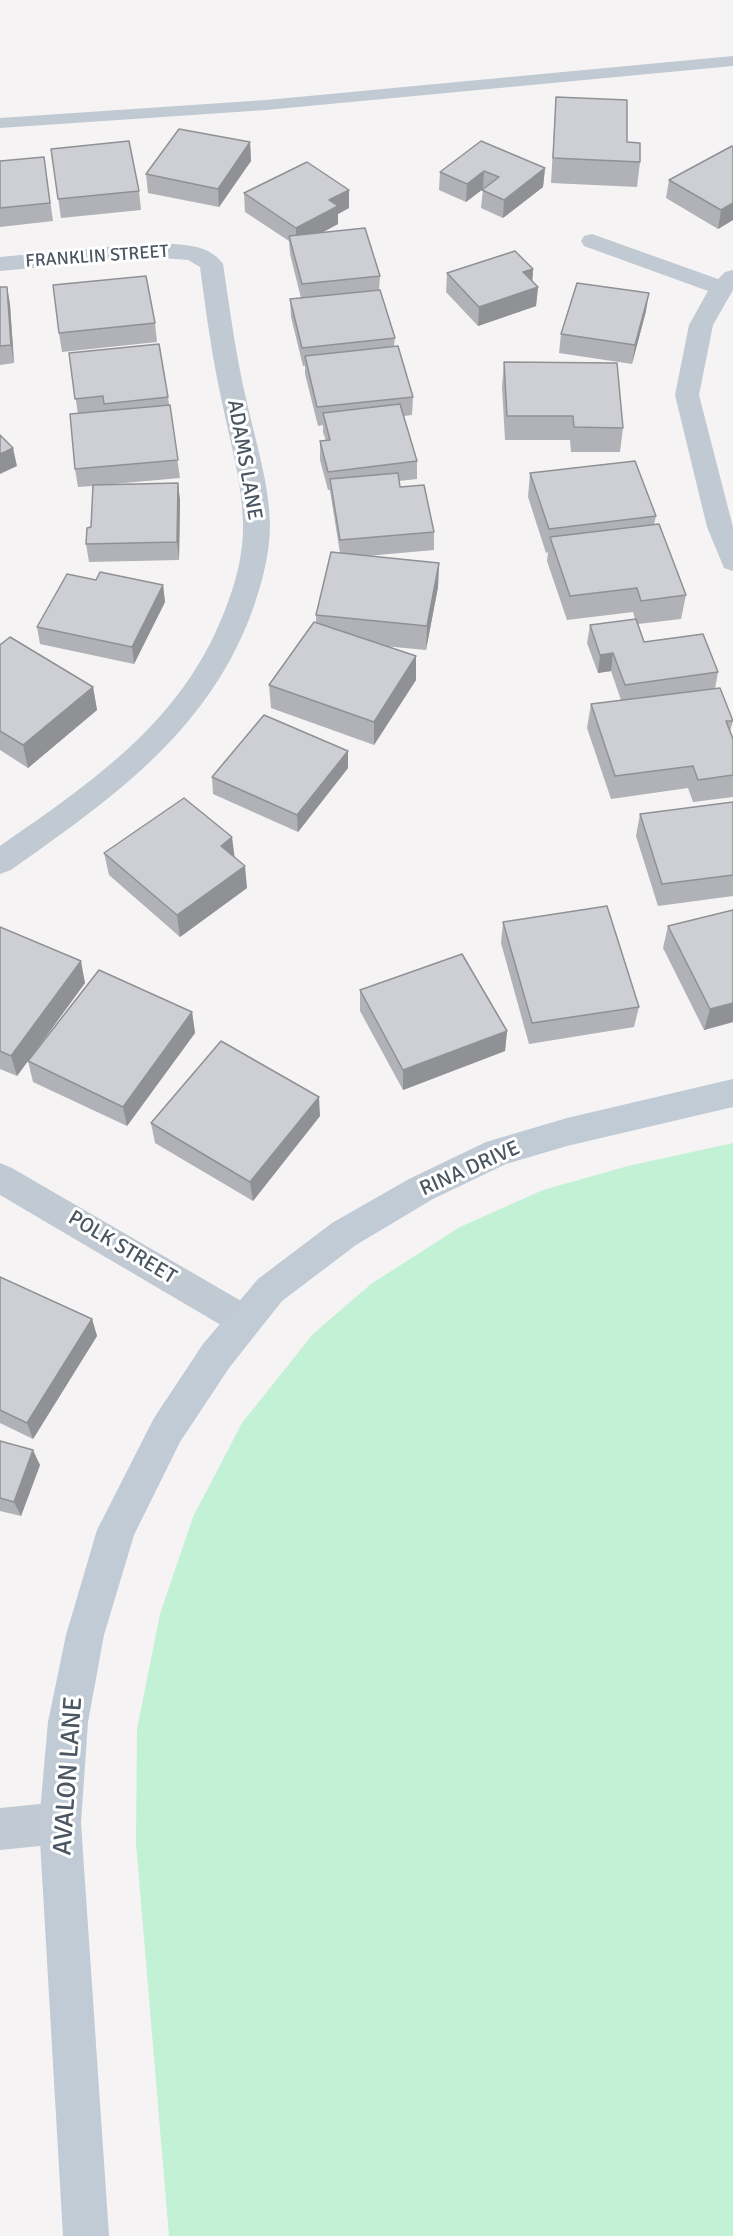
<!DOCTYPE html>
<html>
<head>
<meta charset="utf-8">
<style>
	body { margin:0 }
	canvas { display:block; background:#f5f3f3 }
</style>
</head>
<body>
<canvas width="733" height="2236"></canvas>
<script>
const ctx = document.querySelector('canvas').getContext('2d');
ctx.lineJoin = 'round';
function paint(path, color) { ctx.fillStyle = color; ctx.fill(path, 'evenodd'); }
function trace(path, color, width, dash) { ctx.strokeStyle = color; ctx.lineWidth = width; ctx.lineCap = dash ? 'butt' : 'round'; ctx.setLineDash(dash || []); ctx.stroke(path); }
function label(font, color, halo, rows, align = 'center') {
  ctx.font = font + ' Signika,sans-serif'; ctx.lineWidth = 6; ctx.setLineDash([]); ctx.textBaseline = 'middle'; ctx.strokeStyle = halo; ctx.fillStyle = color; for (const [text, x, y, turn = 0] of rows) {
    ctx.save(); ctx.translate(x, y); ctx.rotate((+turn || 0) * Math.PI / 180); ctx.textAlign = isNaN(turn) ? turn : align; if (halo) ctx.strokeText(text, 0, 0); ctx.fillText(text, 0, 0); ctx.restore();
  }
}
paint(new Path2D(`
	M733 1143V2236H169L136 1843 137 1729 160 1614 193 1517 242 1423 313 1334 371 1284 460 1227 543 1190 628 1166Z`), '#c3f1d5');
paint(new Path2D(`
	M733 56V66L266 110 0 128V118L266 100Z`), '#c1cad2');
paint(new Path2D(`
	M592 234 718 279 725 272 733 270V290L713 325 699 395 733 527V571L724 568 707 527 675 395 689 325 708 291 584 246 581 241 584 236Z
	M150 243C174 245 207 241 223 264 230 310 236 357 247 403 256 443 269 483 270 524 270 556 261 587 250 617 204 735 110 800 11 870L0 874V846C92 782 180 723 223 615 235 586 244 554 243 522 242 481 230 442 222 402 212 357 206 312 200 267L188 260 150 257 0 271V257Z
	M0 1163 12 1168 255 1309 261 1320 255 1331 243 1336 231 1331 0 1195Z
	M60 1802 75 1808 81 1823 75 1838 60 1844 0 1850V1808Z`), '#c1cad2');
paint(new Path2D(`
	M733 1079V1107L567 1146 506 1164 433 1199 356 1245 282 1301 229 1368 180 1442 134 1535 104 1635 88 1722 81 1823 109 2236H63L39 1823 48 1722 66 1635 97 1530 154 1418 203 1344 258 1279 332 1223 409 1179 486 1142 567 1118Z`), '#c1cbd6');
paint(new Path2D(`
	M556 97 627 142 640 162 637 187 551 183Z
	M250 142 251 161 219 207 148 193 146 174Z
	M733 147V220L718 229 666 198 669 180Z
	M51 149 139 191 141 210 61 218Z
	M44 157 53 221 0 227V161Z
	M545 168 543 187 503 218 481 208 483 189 466 202 439 190 440 172Z
	M349 190V208L338 214V224L322 233 380 276 379 290 395 338 394 346 413 397 412 415 404 416 417 461V479L399 481 400 487 434 532V550L367 556 439 563 438 587 426 650 384 646 416 656V680L374 745 271 708 269 685 316 623V615L340 553 331 497 330 490H328L320 460V441H326L323 432V425L318 426 305 374V366H303L291 317 290 299 301 298 290 254 289 241 245 212 244 193Z
	M533 269 532 282 538 287 536 306 478 326 446 292 447 273Z
	M0 287H7L10 305 14 363 0 365Z
	M646 311 632 364 559 353 561 334Z
	M155 323 157 342 62 352 59 333Z
	M69 353 168 397 180 478 102 485 178 483 180 501 179 560 89 562 86 544 91 527 93 486 78 487 75 469 78 414Z
	M504 362 623 428 620 452H571L570 440H505L502 387Z
	M530 473 656 516 654 525 686 595 681 619 638 624 644 642 718 672 715 689 733 721 730 731 733 739V797L693 802 688 788 611 799 587 728 591 704 621 700 611 671 598 673 587 643 590 625 635 619 633 612 567 620 547 561 548 552 546 553 528 497Z
	M163 585 165 602 134 664 40 644 37 627Z
	M0 645 93 687 97 710 28 768 0 750Z
	M348 768 298 832 213 794 212 777Z
	M733 802V896L658 906 636 836 640 814Z
	M104 853 234 857 247 888 180 937 109 875Z
	M733 910V1022L704 1030 663 948 668 926Z
	M503 922 639 1007 634 1027 529 1044 501 943Z
	M0 927 85 983 28 1061 192 1012 195 1033 127 1126 33 1082 28 1061 17 1076 0 1069Z
	M360 990 507 1031 505 1051 403 1090 360 1011Z
	M320 1116 253 1201 155 1143 151 1123Z
	M0 1277 92 1319 97 1336 33 1439 0 1423Z
	M0 1441 40 1465 21 1516 0 1511Z`), '#b0b2b7');
paint(new Path2D(`
	M250 142 251 161 219 207 218 189Z
	M545 168 543 187 503 218 504 200Z
	M484 171 483 189 466 202 467 184Z
	M349 190V208L338 214V224L296 246V228L329 200Z
	M733 203V220L718 229 721 210Z
	M533 269 532 287 523 272Z
	M7 287 10 305 14 363 11 345Z
	M538 287 536 306 478 326 479 307Z
	M649 293 646 311 632 364 635 345Z
	M13 448 17 466 0 474V454Z
	M178 483 180 501 179 560 177 542Z
	M439 563 438 587 426 650 427 626Z
	M163 585 165 602 134 664 132 647Z
	M613 653 611 671 598 673 600 655Z
	M416 656V680L374 745V722Z
	M93 687 97 710 28 768 23 745Z
	M348 751V768L298 832 297 815Z
	M232 837 235 860 221 846Z
	M245 866 247 888 180 937 177 915Z
	M81 961 85 983 17 1076 11 1056Z
	M733 1003V1022L704 1030 710 1009Z
	M192 1012 195 1033 127 1126 123 1107Z
	M507 1031 505 1051 403 1090V1070Z
	M319 1097 320 1116 253 1201 250 1182Z
	M92 1319 97 1336 33 1439 27 1423Z
	M33 1450 40 1465 21 1516 14 1502Z`), '#909195');
const building = new Path2D(`
	M556 97 627 100V142L640 143V162L553 158Z
	M179 129 250 142 218 189 146 174Z
	M129 141 139 191 58 199 51 149Z
	M481 141 545 168 504 200 482 190 499 177 484 171 467 184 440 172Z
	M732 146 733 147V203L721 210 669 180Z
	M44 157 50 203 0 208V161Z
	M307 162 349 190 329 200 338 206 296 228 244 193Z
	M365 228 380 276 302 284 289 236Z
	M515 251 533 269 523 272 538 287 479 307 447 273Z
	M146 276 155 323 59 333 53 285Z
	M577 283 649 293 635 345 561 334Z
	M0 287H7L11 345 0 346Z
	M380 290 395 338 302 348 290 299Z
	M159 344 168 397 104 404 103 396 75 399 69 353Z
	M398 346 413 397 317 407 305 356Z
	M504 362 617 363 623 428 574 427 573 416H507Z
	M400 404 417 461 328 472 320 441 330 440 323 413Z
	M170 405 178 460 75 469 70 414Z
	M0 435 13 448 0 454Z
	M635 461 656 516 549 529 530 473Z
	M398 473 400 487 424 485 434 532 340 540 330 479Z
	M178 483 177 542 86 544 87 528 91 527 93 485Z
	M659 524 686 595 641 601 637 588 570 596 550 537Z
	M331 552 439 563 427 626 316 615Z
	M100 572 163 585 132 647 37 627 67 574 96 580Z
	M636 619 644 642 703 634 718 672 625 685 613 653 600 655 590 625Z
	M314 622 416 656 374 722 269 685Z
	M10 637 93 687 23 745 0 731V645Z
	M720 688 733 721H726L733 739V775L698 780 693 766 615 776 591 704Z
	M264 715 348 751 297 815 212 777Z
	M184 798 232 837 221 846 245 866 177 915 104 853Z
	M733 802V875L662 884 640 814Z
	M607 906 639 1007 532 1023 503 922Z
	M733 910V1003L710 1009 668 926Z
	M0 927 81 961 11 1056 0 1051Z
	M462 954 507 1031 403 1070 360 990Z
	M99 970 192 1012 123 1107 28 1061Z
	M221 1041 319 1097 250 1182 151 1123Z
	M0 1277 92 1319 27 1423 0 1410Z
	M0 1441 33 1450 14 1502 0 1498Z`);
paint(building, '#cdcfd5');
trace(building, '#909195', 1.5);
label('18px', '#4a5661', '#fff', [
	["FRANKLIN STREET",97,257,-4]
]);
label('21px', '#4a5661', '#fff', [
	["ADAMS LANE",244,460,80],
	["RINA DRIVE",470,1169,-24],
	["POLK STREET",122,1248,31]
]);
label('26px', '#4a5661', '#fff', [
	["AVALON LANE",69,1776,-86]
]);
</script>
</body>
</html>
